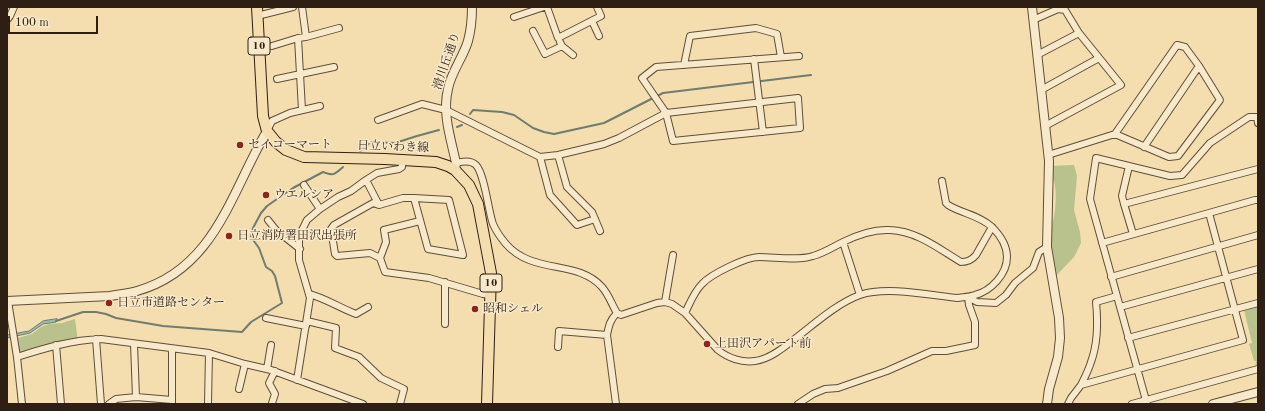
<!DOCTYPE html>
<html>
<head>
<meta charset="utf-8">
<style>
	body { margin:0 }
	#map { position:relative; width:1265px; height:411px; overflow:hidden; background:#f4ddae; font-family:"Old Standard TT",serif }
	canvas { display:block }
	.frame { position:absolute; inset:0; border:8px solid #2f1e14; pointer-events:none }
	.scale { position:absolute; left:8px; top:16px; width:90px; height:18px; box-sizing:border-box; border:2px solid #2f1e14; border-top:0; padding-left:5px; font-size:12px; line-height:14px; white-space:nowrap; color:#2f1e14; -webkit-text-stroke:3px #f8e9ca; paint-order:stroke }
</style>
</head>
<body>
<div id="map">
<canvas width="1265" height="411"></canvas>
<div class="frame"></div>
<div class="scale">100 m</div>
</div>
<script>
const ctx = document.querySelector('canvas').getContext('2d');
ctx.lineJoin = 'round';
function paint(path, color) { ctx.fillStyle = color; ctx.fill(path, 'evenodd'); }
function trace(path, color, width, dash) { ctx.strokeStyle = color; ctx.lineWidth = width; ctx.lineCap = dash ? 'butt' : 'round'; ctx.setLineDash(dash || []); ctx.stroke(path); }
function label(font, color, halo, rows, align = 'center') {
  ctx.font = font + ' "Old Standard TT","Noto Serif JP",serif'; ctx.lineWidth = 3; ctx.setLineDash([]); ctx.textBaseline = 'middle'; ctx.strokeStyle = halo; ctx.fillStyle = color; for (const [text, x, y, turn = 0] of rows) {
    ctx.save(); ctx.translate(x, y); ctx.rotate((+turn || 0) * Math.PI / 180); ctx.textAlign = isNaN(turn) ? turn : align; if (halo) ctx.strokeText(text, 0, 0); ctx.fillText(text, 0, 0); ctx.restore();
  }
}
paint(new Path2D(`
	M1074 165 1077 176 1074 210 1080 232 1081 243 1074 257 1052 280V225C1056 213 1057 192 1054 181 1053 176 1050 170 1049 166Z
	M1258 306V366L1257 367 1255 368 1256 361H1254L1249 344 1252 343 1244 310Z
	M75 319 78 341 17 357 14 339 32 334 41 327 49 324 62 323Z`), '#b9c28c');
const water = new Path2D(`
	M57 319 56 322 43 324 30 333 7 338V335L29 331 43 321Z`);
paint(water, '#9cbbad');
trace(water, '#707c70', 1);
trace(new Path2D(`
	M470 114 473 110 502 112 514 115 533 128 544 132 554 134 604 123 663 93 811 75
	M457 127 462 125
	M360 151 371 142 395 143 417 136 439 130
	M56 321 83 312H96L106 314 116 318 163 326 242 332 251 322 282 303 275 276 272 271 266 267 259 248 251 237 253 228 261 213 267 206 293 188 323 172C334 176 334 175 343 167`), '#707c70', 2);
const minor = new Path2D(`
	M547 7 558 38 601 16 597 7
	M257 16 293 7
	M514 17 544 7
	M7 20 10 16 14 7
	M1033 20 1058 9 1065 10 1079 33 1121 85 1045 126
	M592 21 599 36
	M533 31 545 54 562 46
	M306 37 339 28
	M560 42 562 46 573 55
	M1177 45 1185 47 1199 66 1220 100 1178 156 1169 157 1115 134Z
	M272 46 298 38
	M1037 55 1079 33
	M754 59 763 132
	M684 65 690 36 756 28 777 34 781 57
	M277 79 334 67
	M1041 90 1099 58
	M302 110 298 38 306 37 302 7
	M378 120 422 104 446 110 540 157 558 155 604 144 619 138 666 113 798 98 800 128 673 141 666 113 642 78 656 67 799 56
	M267 131 272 121 290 113 320 106
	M1144 147 1199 66
	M558 155 567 187 592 212 600 231
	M1048 155 1115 134
	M540 157 550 195 577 225 595 219
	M456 163C463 161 471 160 476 165 485 175 488 210 493 224 496 231 501 238 506 244 533 275 577 259 602 287 609 295 612 305 617 313L621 315 657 303 665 302 672 304 685 313 718 350C728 358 742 363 755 361 769 359 782 349 792 341 812 326 837 303 860 295 886 286 929 295 957 298 963 297 969 297 975 295 991 291 1007 274 1007 257 1007 246 1000 235 992 227 979 215 963 214 948 205L946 203 942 181
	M366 180 377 173 399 169 402 167V160
	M304 185 320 209
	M1124 204 1122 196 1129 166
	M379 205 373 203 334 225 331 229 335 254 337 256 370 253 380 258 385 272 429 278 483 294 490 295
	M1209 213 1255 200H1258
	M268 220 276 230 300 249
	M1133 234 1124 204 1258 169
	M843 242 860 295
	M380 258 386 242 384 230 420 221
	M1111 277 1258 235
	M445 282V324
	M309 294C325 298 340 308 356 314L368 307
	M968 297 977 302 996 303 1006 295 1015 283 1033 268 1039 252 1047 247
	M8 301 17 357 22 404
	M665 302 673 255
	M1120 307 1258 269
	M685 313C690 303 694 292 702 284 711 274 746 257 759 257 775 257 798 261 813 256 824 253 833 247 843 242 857 235 874 229 890 230 917 231 939 249 961 262 968 262 972 260 976 255L992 227
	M266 318 306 326
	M307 321 336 328 335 348 359 357 381 378 404 389 400 404
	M1128 338 1258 303
	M96 339 101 404
	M134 344 136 397
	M56 345 61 404
	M558 347 559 331 607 335
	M17 357C45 348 72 340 101 339L209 353 245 364 271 370 363 404
	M267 369 271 345
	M297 380 310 298 299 260V236L307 220 320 209 338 197 351 191 366 180 379 205 403 198H414L428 249 463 255 449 200 414 198
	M1081 385C1085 377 1089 369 1091 362 1098 343 1098 322 1096 302L1117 296
	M239 389 245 364
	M272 403 275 394 269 383 275 371
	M109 404 116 399 136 397 172 400
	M172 404V349
	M208 404 209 353
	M616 404 607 335C609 325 610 320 617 313
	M798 404 813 394 825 389 838 388 887 371 932 351H946L975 345V322L969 305 968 297
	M1068 404 1071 398 1081 385 1243 340 1209 213 1102 243
	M1132 404 1258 369
	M1147 404 1090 199 1096 158 1170 176 1182 175 1210 143 1249 117H1257L1258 123`);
const tertiary = new Path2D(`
	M1032 7 1049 161 1047 247 1059 318 1060 338 1058 357 1049 389 1047 404
	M455 170 456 163C451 139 442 114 448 89 451 72 463 58 468 41 471 30 472 18 472 7
	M7 301 110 296C119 294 128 294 137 291 215 269 231 192 267 131
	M1213 404 1258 392`);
const primary = new Path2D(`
	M257 7 263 116 267 131 276 142 286 150 304 157 385 159 436 162 448 166 455 170 469 185 478 204 491 273 487 404`);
trace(minor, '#604e3a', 8);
trace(tertiary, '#604e3a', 10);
trace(primary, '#2f1e14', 12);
trace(minor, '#f8e9ca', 6);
trace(tertiary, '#f8e9ca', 8);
trace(primary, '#f4ddae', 10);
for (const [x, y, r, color] of [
	[240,145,4,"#8f2418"],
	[266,195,4,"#8f2418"],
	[229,236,4,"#8f2418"],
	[109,303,4,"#8f2418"],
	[475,309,4,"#8f2418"],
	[707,344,4,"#8f2418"]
]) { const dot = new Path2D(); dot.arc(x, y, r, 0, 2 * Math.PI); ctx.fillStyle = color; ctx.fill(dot); trace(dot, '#f8e9ca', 1.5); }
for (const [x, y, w] of [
	[259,46,22],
	[491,283,22]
]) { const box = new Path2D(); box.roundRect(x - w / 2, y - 9, w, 18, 3); ctx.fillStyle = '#f8e9ca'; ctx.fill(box); trace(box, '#2f1e14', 1); }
label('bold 11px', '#2f1e14', null, [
	["10",259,46],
	["10",491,283]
]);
label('12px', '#2f1e14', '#f8e9ca', [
	["滑川丘通り",447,61,-71],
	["日立いわき線",393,147,2]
]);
label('12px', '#2f1e14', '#f8e9ca', [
	["セイコーマート",248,145],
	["ウエルシア",274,195],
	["日立消防署田沢出張所",237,236],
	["日立市道路センター",117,303],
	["昭和シェル",483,309],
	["上田沢アパート前",715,344]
], 'left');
</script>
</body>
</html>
